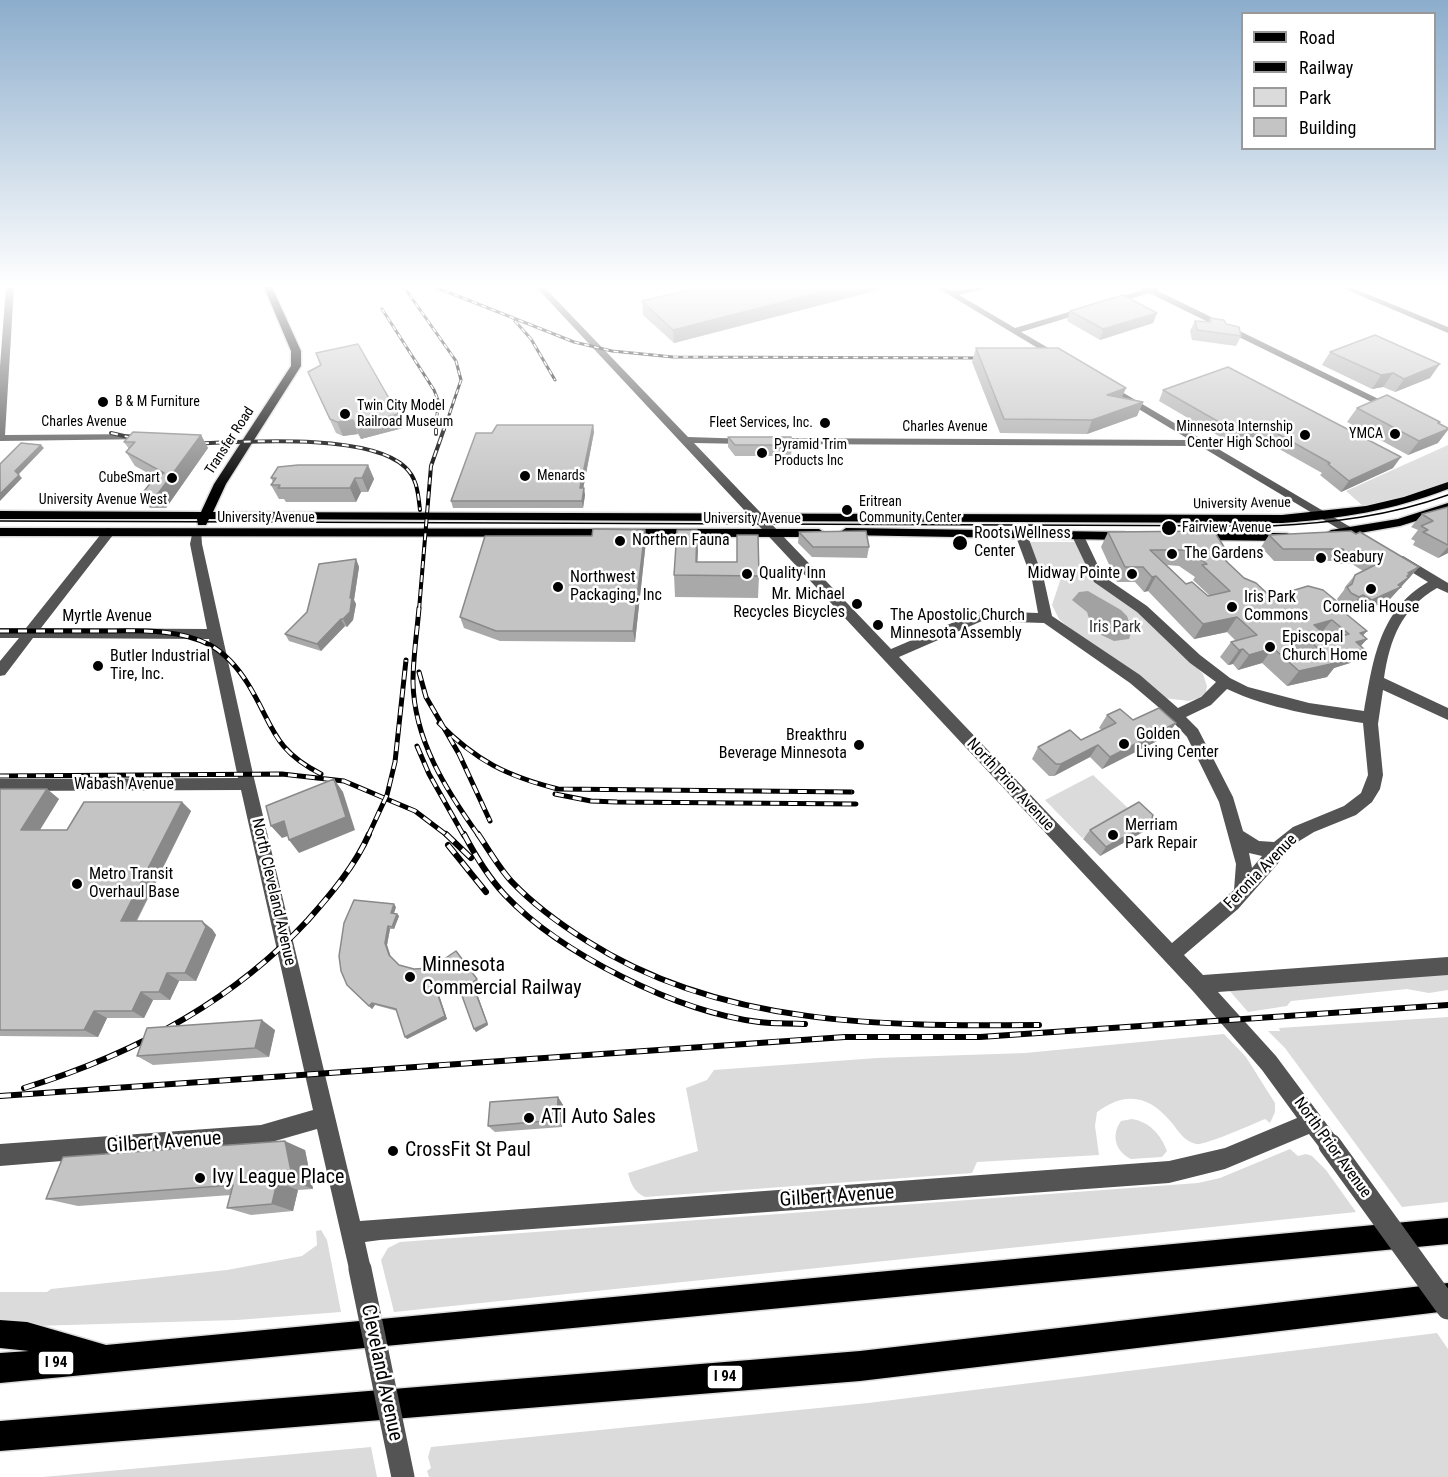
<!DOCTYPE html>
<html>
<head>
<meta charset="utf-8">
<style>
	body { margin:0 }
	#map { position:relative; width:1448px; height:1477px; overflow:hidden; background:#fff; font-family:"Roboto Condensed",sans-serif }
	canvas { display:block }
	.legend { position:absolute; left:1241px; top:12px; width:195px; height:138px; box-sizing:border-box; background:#fff; border:2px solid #999; margin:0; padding:8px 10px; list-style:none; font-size:18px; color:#000 }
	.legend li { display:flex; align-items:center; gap:12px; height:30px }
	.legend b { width:30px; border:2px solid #999 }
</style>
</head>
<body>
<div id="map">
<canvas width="1448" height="1477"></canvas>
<ul class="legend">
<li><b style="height:8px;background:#000"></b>Road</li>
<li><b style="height:8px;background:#000"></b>Railway</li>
<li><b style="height:16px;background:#dbdbdb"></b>Park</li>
<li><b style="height:16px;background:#c4c4c4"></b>Building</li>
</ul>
</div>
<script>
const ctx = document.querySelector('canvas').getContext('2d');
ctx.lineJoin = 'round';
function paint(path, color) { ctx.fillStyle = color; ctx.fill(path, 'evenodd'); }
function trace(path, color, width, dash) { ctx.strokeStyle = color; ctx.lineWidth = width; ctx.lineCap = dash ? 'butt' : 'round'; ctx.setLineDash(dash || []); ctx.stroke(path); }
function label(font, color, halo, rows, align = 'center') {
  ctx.font = font + ' "Roboto Condensed",sans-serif'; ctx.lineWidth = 5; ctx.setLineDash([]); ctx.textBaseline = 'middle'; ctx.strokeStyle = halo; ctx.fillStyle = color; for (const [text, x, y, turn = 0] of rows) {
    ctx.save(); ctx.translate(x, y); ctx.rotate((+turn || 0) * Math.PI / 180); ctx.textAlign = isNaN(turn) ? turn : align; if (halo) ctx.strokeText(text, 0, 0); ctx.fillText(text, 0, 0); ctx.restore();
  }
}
paint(new Path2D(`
	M1448 445V481L1445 483 1399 499 1363 506 1346 491Z
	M1028 542H1076L1092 579 1123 600 1168 637 1203 674 1207 686 1206 692 1199 698 1189 701 1164 698 1067 626 1059 619 1052 605 1060 581 1054 575 1038 567Z
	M1093 775 1130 810 1082 838 1045 800Z
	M1448 974V990L1429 993 1407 989 1291 1001 1287 1006 1248 1012 1228 989Z
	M1448 1017V1202L1402 1207 1285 1048 1268 1031H1280L1279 1028Z
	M1224 1034 1246 1057 1275 1103V1112L1270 1123 1265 1119C1253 1124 1204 1146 1196 1144 1184 1141 1179 1132 1172 1123 1149 1095 1126 1091 1097 1112L1095 1126 1099 1155 977 1162 972 1173 645 1197C634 1192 631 1184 628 1173L698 1151 686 1088 707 1080 714 1070 877 1058 1025 1053Z
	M1132 1119C1150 1122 1161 1135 1167 1151L1162 1157 1131 1159C1115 1151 1111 1135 1121 1121Z
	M1290 1149 1298 1156 1306 1154 1312 1156 1326 1170 1356 1212 394 1312 381 1260 388 1248 400 1242 1198 1183 1220 1178Z
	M321 1230 327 1240 341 1312 237 1320 0 1327V1292H47L51 1289 227 1270 302 1256 317 1245 316 1231Z
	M1437 1333 1448 1349V1477H429L427 1471 431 1468 428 1457 431 1447 868 1403Z
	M371 1447 377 1477H43Z`), '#dbdbdb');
paint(new Path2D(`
	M1088 591 1121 610 1127 616 1132 630 1129 639 1114 641 1093 631 1087 612 1072 600 1079 592Z`), '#a2a2a2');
const major = new Path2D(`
	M264 287H272L301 351V366L226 484 213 512 1282 515 1366 506 1404 497 1448 482V489C1395 510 1339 519 1282 523L209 519 206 525H198L197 519H0V511L201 512 214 484 291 366V351Z
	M1448 503V511L1400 526 1331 538 1325 534 1331 530 1398 519Z
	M0 528 819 529 825 533 819 537 0 536Z
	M846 528 1125 532 1131 536 1125 540 842 535 840 532Z
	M1200 533H1287L1293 537 1287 541 1196 540V534Z`);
const highway = new Path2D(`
	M1448 1218V1244L0 1383V1353L29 1351 0 1348V1320L27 1322 106 1345Z
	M1448 1283V1311L860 1381 0 1451V1421L860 1351Z`);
trace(major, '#dbdbdb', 3);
trace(highway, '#dbdbdb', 3);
paint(new Path2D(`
	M6 287H14L5 435 147 434 152 437 151 439 0 441V366Z
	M536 287H544L688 437 751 439V443L747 444 694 443 891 649 980 611 1038 613 1032 580 1015 534 1021 530 1027 534 1044 580 1052 616 1140 675 1178 708 1201 697 1216 682 1190 663 1137 612 1094 582 1072 536 1078 532 1084 536 1103 576 1147 606 1200 655 1230 678 1248 687 1309 703 1364 711C1373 661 1379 610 1428 582L1395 562 1393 559 1395 556H1403L1448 583V593L1437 588C1401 609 1390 639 1384 678L1448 708V720L1383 690 1378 724 1383 775 1380 789 1372 802 1356 815 1314 832 1296 843 1238 909 1184 955 1203 975 1448 957V975L1218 992 1276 1056 1337 1138 1341 1145 1337 1152 1330 1156 1323 1152 1309 1134 1225 1169 1169 1183 380 1240 365 1242 371 1269 368 1277 360 1280 352 1277 349 1269 317 1129 261 1145 0 1166V1144L261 1125 313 1110 241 790 0 791V779L238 778 209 639 33 638 5 675 0 676V661L19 638H0V628H26L105 529 109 528 115 532 113 535 41 628 207 629 190 544 193 530H201L202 544 253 774 360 1221 1169 1161 1225 1148 1297 1118 1262 1070 1192 990ZM982 621 1044 623 1130 683 1163 711 1187 737 1219 802 1236 864 1234 890 1172 943 899 657ZM1227 689C1269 709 1318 716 1363 723L1368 775 1361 793 1344 806 1293 827 1274 842 1259 841 1243 831 1233 797 1198 729 1186 717 1211 705ZM1249 853 1262 856 1252 868Z
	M936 287H945L953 291 985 287 984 289 959 295 1015 328 1143 290 1139 287H1158V291L1399 409 1390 411 1149 293 1021 332 1064 357V361L1061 362Z
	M1340 287H1350L1448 327V333Z
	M1105 382 1369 538 1367 541H1359L1200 446 771 444 766 441 771 438 1190 440 1102 387 1100 385Z`), '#545454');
paint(major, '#000');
paint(highway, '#000');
trace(new Path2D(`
	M0 521 1270 526C1331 523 1390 516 1448 495`), '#000', 1.5);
const railFar3 = new Path2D(`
	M404 287 456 361 461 380 444 430
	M435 287 574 342 612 351 673 357 989 358
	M382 309 434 390 438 400 436 430
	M515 321 531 339 555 380`);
const railFar2 = new Path2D(`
	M111 433 146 441
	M436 434V429
	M188 444C240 442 368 432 405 467 418 479 418 495 420 510
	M419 610 431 466 444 429`);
const railFar1 = new Path2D(`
	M419 608C417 632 413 658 413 682 414 740 446 790 479 836
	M0 631C34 631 68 631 101 631 137 631 177 628 210 645 226 654 238 668 248 684 274 726 272 749 321 774
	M419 672 426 697 459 754 490 821
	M439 723C476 761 507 776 558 789L852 792
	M417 746 429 774 464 836
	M0 776 282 774 344 781 415 811 448 836
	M555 794 591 801 617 802 856 804
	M368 836 387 795 395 762 406 660`);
const rail = new Path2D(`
	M446 834 471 858
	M464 834C475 855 488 877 505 895 561 954 677 1012 759 1022 774 1024 790 1023 805 1024
	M478 834C489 850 499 868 512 882 534 905 560 924 587 941 722 1027 884 1026 1039 1025
	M448 845 486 892
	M24 1088C132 1055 231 1003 308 920 331 894 355 866 369 834
	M0 1096 845 1037H980L1448 1005`);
trace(railFar3, '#000', 3);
trace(railFar2, '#000', 4);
trace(railFar1, '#000', 5);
trace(rail, '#000', 6);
trace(railFar3, '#fff', 1.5, [5]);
trace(railFar2, '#fff', 2, [7]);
trace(railFar1, '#fff', 3, [9]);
trace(rail, '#fff', 4, [11]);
trace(new Path2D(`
	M1330 1145 1448 1308
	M360 1269 403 1477`), '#545454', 23);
paint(new Path2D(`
	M701 287H890L674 343 643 315 642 301Z
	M1070 311 1157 313 1153 323 1100 340 1067 321Z
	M1210 318 1226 324 1241 336 1236 346 1192 340 1190 331 1195 321 1209 322Z
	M976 348 1122 397 1143 402 1137 416 1087 434 1000 433 972 362Z
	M1330 352 1430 378 1395 392 1383 387 1372 389 1322 365Z
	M316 353 398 414 403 428 361 439 358 434 343 436 336 433 314 386 320 365Z
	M1163 390 1393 468 1341 492 1320 475 1322 473 1256 436 1234 445 1159 401Z
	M1357 408 1440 422 1439 423 1438 443 1408 455 1347 422Z
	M593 425 594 432 583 488 585 495 583 508H453L451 501 492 433Z
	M201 435 208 448 166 508H150L141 495 157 478 135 466 126 452 129 449 124 442Z
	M728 437 792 445 791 456H735L728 447Z
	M368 465 374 479 368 492H361L356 502H286L284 499H279L271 485 273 482 271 478Z
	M1448 507V553L1438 558 1413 545 1415 541 1411 539 1418 530 1411 527 1422 514Z
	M645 530 646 541 635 642 500 641 464 628 460 617 592 536Z
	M697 530V562L759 576 758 598 675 597 674 575Z
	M1214 531 1228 563 1244 578 1271 597 1340 603 1337 599 1344 590 1345 587 1355 575 1363 571 1352 564H1335L1333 561H1274L1261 547 1269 535 1351 531 1419 567 1390 599 1362 612 1352 608 1349 610 1344 607 1350 612 1347 615 1363 635 1367 639 1361 646 1364 649 1350 663 1334 668 1327 677 1287 686 1262 663 1238 670 1233 664 1228 665 1220 657 1231 642 1236 641 1227 632 1194 639 1148 591 1144 592 1135 582H1117L1101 547 1108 532ZM1167 565 1179 566 1195 577 1193 580 1210 596H1208L1186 584Z
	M799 532 869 547 867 558 812 557 798 543Z
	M356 559 359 567 354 600 356 604 353 620 347 627 345 626 321 651 289 641 285 634 307 612Z
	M1107 715 1133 720 1167 736 1102 769 1090 757 1054 776H1049L1032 759 1038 747 1081 740 1102 730 1099 728Z
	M0 789H47L59 799 40 830H67L182 802 191 811 137 921 212 929 216 935 196 981H179L170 1000H153L144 1018H107L98 1037 0 1036Z
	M1151 822 1143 832 1100 856 1083 839 1090 830Z
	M396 907 394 913 397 914 399 916 394 929H390L387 945 391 957 399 965 414 969 478 982 474 985 488 1025 476 1032 458 985 439 995 447 1019 407 1039 397 1011 375 1005 372 1009 347 985Z
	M275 1030 269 1057 153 1065 137 1056Z
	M558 1097 563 1105 562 1127 495 1132 488 1126Z
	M305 1150 313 1189 298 1190 293 1211 251 1215 227 1208 231 1195 78 1206 46 1199Z`), '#a9a9a9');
paint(new Path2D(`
	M842 287H890L674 343 673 330Z
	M1157 313 1153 323 1100 340 1103 329Z
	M1440 364 1430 378 1395 392 1404 379Z
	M1393 373 1383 387 1372 389 1381 375Z
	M1126 388 1120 402 1107 395Z
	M1143 402 1137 416 1087 434 1092 420Z
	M398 414 403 428 361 439 355 425Z
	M353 420 358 434 343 436 337 422Z
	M593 425 594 432 582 495 580 488Z
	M1262 425 1256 436 1234 445 1240 434Z
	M1448 429V430L1438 443 1408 455 1419 441Z
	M201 435 208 448 166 508 157 495Z
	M41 445 44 448 18 475 15 471Z
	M1401 457 1393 468 1341 492 1349 481Z
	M368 465 374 479 368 492 362 478Z
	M19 475 22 478 0 501V494Z
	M355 478 361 492 356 502 350 488Z
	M584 488 585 495 583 508 582 501Z
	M645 530 646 541 635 642 633 631Z
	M697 530 698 551 697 575 696 562Z
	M1448 547V553L1438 558Z
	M356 559 359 567 354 600 356 604 353 620 347 627 343 619 350 598Z
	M1419 567 1390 599 1362 612 1372 600 1408 573Z
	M1156 576 1148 591 1144 592 1152 577Z
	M1363 595 1352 608 1349 610 1359 597Z
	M1237 617 1227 632 1194 639 1203 624Z
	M341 619 345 626 321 651 317 644Z
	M1332 620 1320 634 1314 625Z
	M1367 631 1358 641 1367 639 1357 650 1364 649 1350 663 1334 668 1327 677 1287 686 1299 671 1360 633Z
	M1302 634 1290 649 1284 639Z
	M1273 648 1262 663 1238 670 1249 655Z
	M1243 649 1233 664 1228 665 1239 650Z
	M1176 723 1167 736 1102 769 1110 757Z
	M1098 745 1090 757 1054 776 1061 764Z
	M334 779 343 792 355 830 299 853 289 840Z
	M47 789 59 799 34 839 21 830Z
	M182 802 191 811 132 929 121 921Z
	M284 821 294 834 282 838 271 826Z
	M1151 822 1143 832 1100 856 1106 847Z
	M394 904 396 907 393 916 391 913Z
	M397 914 399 916 394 929 392 927Z
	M202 921 212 929 216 935 196 981 185 973Z
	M388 926 390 929 387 945 391 958 389 955 385 943Z
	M167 973 179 981 170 1000 159 992Z
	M477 979 478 982 474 985 488 1025 476 1032 474 1029 472 983Z
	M457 982 459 985 439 995 447 1019 407 1039 405 1037 437 992Z
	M141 992 153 1000 144 1018 132 1011Z
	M372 1003 375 1005 372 1009 369 1006Z
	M94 1011 107 1018 98 1037 84 1030Z
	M262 1020 275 1030 269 1057 255 1048Z
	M558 1097 563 1105 562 1127 557 1120Z
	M285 1141 305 1150 313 1189 293 1181Z
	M277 1182 298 1190 293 1211 272 1204Z`), '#898989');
const building = new Path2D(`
	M701 287H842L673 330 642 301Z
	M1123 295 1157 313 1103 329 1070 311Z
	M1210 318 1224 320 1226 324 1239 327 1241 336 1197 330 1195 321 1211 322Z
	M1375 335 1440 364 1404 379 1393 373 1381 375 1330 352Z
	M358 344 398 414 355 425 353 420 337 422 330 419 308 372 321 365 316 353Z
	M976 348H1058L1126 388 1107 395 1143 402 1092 420 1004 419Z
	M1228 367 1401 457 1349 481 1328 464 1330 463 1262 425 1240 434 1163 390Z
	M1387 395 1440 422 1438 423 1448 428V429L1419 441 1357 408Z
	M497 425H593L580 488H584L582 501H451L476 433H492Z
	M133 432 201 435 157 495H141L152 481 164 473 126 452 135 442H124Z
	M728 437H791L792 445H735Z
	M21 443 41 445 15 471 19 475 0 494V464Z
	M298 465H368L362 478H355L350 488H278L280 485H271L276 478H271L278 467Z
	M1448 507V545L1423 532 1428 530 1421 526 1433 521 1422 514Z
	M593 529 645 530 633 631H496L460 617 485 536H592Z
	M677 530H697L696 562H737V535H758L759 576 674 575Z
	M866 531 869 547H813L799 532Z
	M1214 531 1231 558 1225 560 1244 578 1256 583 1271 597 1308 586 1323 590 1350 612 1345 613 1367 631 1360 633 1367 639 1356 642 1364 649 1337 656 1335 658 1340 662 1299 671 1273 648 1249 655 1243 649 1239 650 1231 642 1257 635 1237 617 1203 624 1156 576 1152 577 1143 567H1125L1108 532ZM1150 550H1188L1207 564 1202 565 1230 591 1208 596 1192 582 1186 584ZM1332 620 1349 634 1330 639 1314 625ZM1302 634 1321 651 1302 656 1284 639Z
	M1351 531 1356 534 1360 532 1419 567 1408 573 1410 574 1407 576 1409 577 1398 585 1401 587 1372 600 1363 595 1359 597 1351 593 1347 587 1352 584 1355 575 1379 563 1362 551 1345 552 1343 549H1283L1269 535Z
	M356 559 350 598 352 597 350 612 343 619H341L317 644 285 634 307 612 319 564Z
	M1159 708 1176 723 1110 757 1098 745 1061 764H1056L1038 747 1070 730 1081 740 1116 723 1107 715 1120 709 1133 720Z
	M334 779 346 817 289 840 284 821 271 826 266 806Z
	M0 789H47L21 830H67L84 802H182L121 921H202L206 927 185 973H167L159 992H141L132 1011H94L84 1030H0Z
	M1139 802 1153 815 1151 822 1106 847 1090 830Z
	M354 900 394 904 391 913 397 914 392 927 388 926 385 943 389 955 399 965 414 969 431 968 456 951 477 979 472 983 487 1023 474 1029 457 982 437 992 445 1016 405 1037 396 1009 372 1003 369 1006 347 985 341 971 339 956 344 923Z
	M262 1020 255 1048 137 1056 147 1028Z
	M558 1097 557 1120 488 1126 490 1102Z
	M285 1141 293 1181 277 1182 272 1204 227 1208 233 1185 46 1199 63 1157Z`);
paint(building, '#c4c4c4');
trace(building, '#898989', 1.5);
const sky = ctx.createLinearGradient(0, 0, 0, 493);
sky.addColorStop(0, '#8cadcc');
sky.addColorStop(0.58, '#fff');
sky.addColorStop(1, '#ffffff00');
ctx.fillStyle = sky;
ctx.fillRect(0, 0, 1448, 493);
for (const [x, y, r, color] of [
	[103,402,6,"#000"],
	[345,414,6,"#000"],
	[825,423,6,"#000"],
	[1395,434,6,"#000"],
	[1305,435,6,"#000"],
	[762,453,6,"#000"],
	[525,476,6,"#000"],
	[172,478,6,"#000"],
	[847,510,6,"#000"],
	[1169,528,8,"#000"],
	[620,541,6,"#000"],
	[960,543,8,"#000"],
	[1172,554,6,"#000"],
	[1321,558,6,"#000"],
	[747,574,6,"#000"],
	[1132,574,6,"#000"],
	[558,587,6,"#000"],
	[1371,589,6,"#000"],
	[857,604,6,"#000"],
	[1232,607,6,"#000"],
	[878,625,6,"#000"],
	[1270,647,6,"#000"],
	[98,666,6,"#000"],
	[1124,744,6,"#000"],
	[859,745,6,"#000"],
	[1113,835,6,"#000"],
	[77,884,6,"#000"],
	[410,977,6,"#000"],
	[529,1118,6,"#000"],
	[393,1151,6,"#000"],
	[200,1178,6,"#000"]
]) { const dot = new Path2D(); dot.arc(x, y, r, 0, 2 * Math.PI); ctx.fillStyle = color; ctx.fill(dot); trace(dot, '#fff', 2); }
label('14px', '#000', '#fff', [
	["B & M Furniture",115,402],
	["Twin City Model",357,406],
	["Railroad Museum",357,422],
	["Fleet Services, Inc.",813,423,"right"],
	["Minnesota Internship",1293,427,"right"],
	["Center High School",1293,443,"right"],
	["YMCA",1383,434,"right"],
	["Pyramid Trim",774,445],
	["Products Inc",774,461],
	["Menards",537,476],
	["CubeSmart",160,478,"right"],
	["Eritrean",859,502],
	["Community Center",859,518],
	["Fairview Avenue",1182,528]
], 'left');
label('14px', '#000', '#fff', [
	["Charles Avenue",84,422],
	["Charles Avenue",945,427],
	["Transfer Road",230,441,-57],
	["University Avenue West",103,500],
	["University Avenue",1242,504,-1],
	["University Avenue",266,518],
	["University Avenue",752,519]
]);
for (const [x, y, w] of [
	[56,1363,36],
	[725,1377,36]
]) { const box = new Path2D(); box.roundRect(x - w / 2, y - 12, w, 24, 4.5); ctx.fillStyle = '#fff'; ctx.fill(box); trace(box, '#000', 1.5); }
label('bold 15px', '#000', null, [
	["I 94",56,1363],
	["I 94",725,1377]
]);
label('16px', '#000', '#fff', [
	["Roots Wellness",974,534],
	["Center",974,552],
	["Northern Fauna",632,541],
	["The Gardens",1184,554],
	["Seabury",1333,558],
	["Quality Inn",759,574],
	["Midway Pointe",1120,574,"right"],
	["Northwest",570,578],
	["Packaging, Inc",570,596],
	["Mr. Michael",845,595,"right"],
	["Recycles Bicycles",845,613,"right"],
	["Iris Park",1244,598],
	["Commons",1244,616],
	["Cornelia House",1371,608,"center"],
	["The Apostolic Church",890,616],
	["Minnesota Assembly",890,634],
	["Episcopal",1282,638],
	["Church Home",1282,656],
	["Butler Industrial",110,657],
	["Tire, Inc.",110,675],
	["Golden",1136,735],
	["Living Center",1136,753],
	["Breakthru",847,736,"right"],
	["Beverage Minnesota",847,754,"right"],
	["Merriam",1125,826],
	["Park Repair",1125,844],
	["Metro Transit",89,875],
	["Overhaul Base",89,893]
], 'left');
label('16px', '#000', '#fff', [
	["Myrtle Avenue",107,617],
	["Wabash Avenue",124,785],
	["North Prior Avenue",1010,785,47],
	["Feronia Avenue",1261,872,-46],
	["North Cleveland Avenue",273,892,77],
	["North Prior Avenue",1332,1148,54]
]);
label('16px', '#323232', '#fff', [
	["Iris Park",1115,628]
]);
label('20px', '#000', '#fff', [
	["Minnesota",422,966],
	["Commercial Railway",422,989],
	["ATI Auto Sales",541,1118],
	["CrossFit St Paul",405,1151],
	["Ivy League Place",212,1178]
], 'left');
label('20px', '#000', '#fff', [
	["Gilbert Avenue",164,1143,-4],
	["Gilbert Avenue",837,1197,-4],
	["Cleveland Avenue",381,1373,78]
]);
</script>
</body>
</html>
